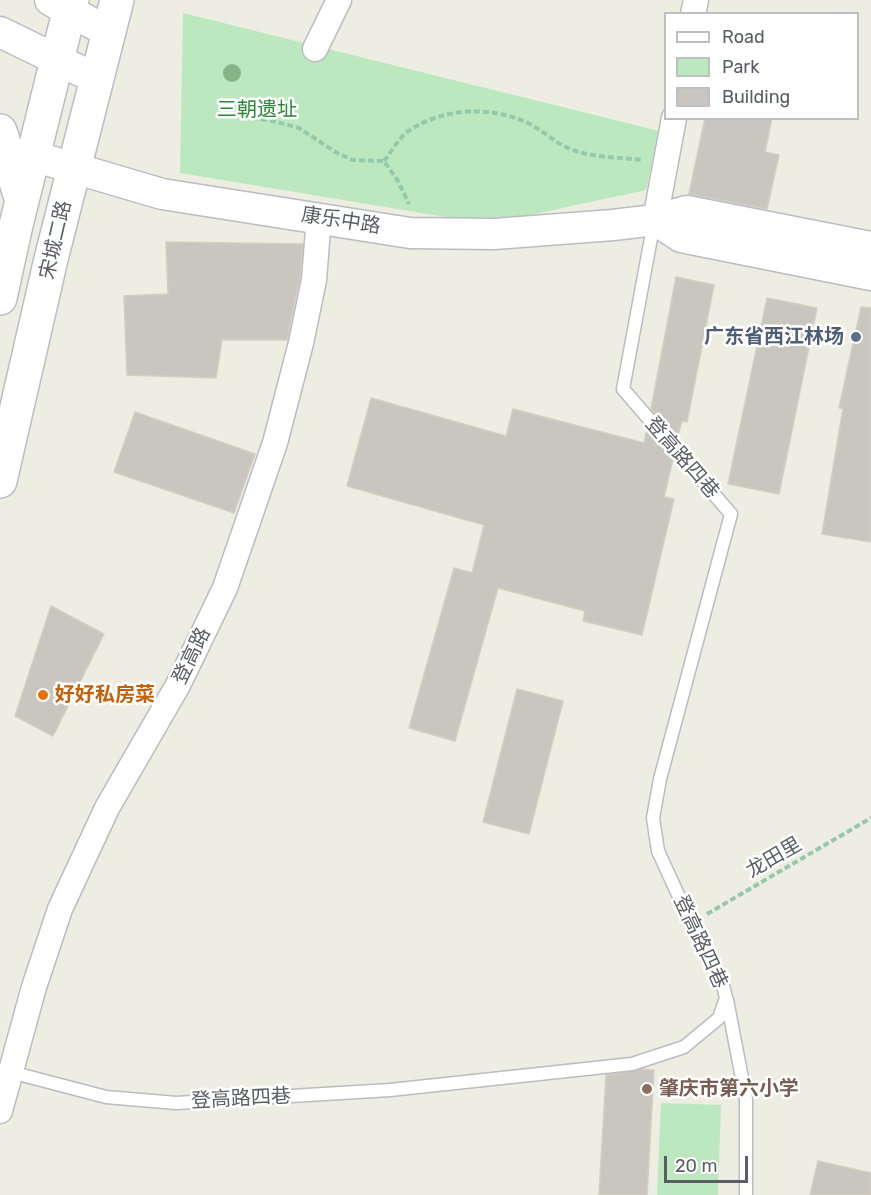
<!DOCTYPE html>
<html>
<head>
<meta charset="utf-8">
<style>
	body { margin:0 }
	#map { position:relative; width:871px; height:1195px; overflow:hidden; background:#eeede2; font-family:Rubik,sans-serif }
	canvas { display:block }
	.legend { position:absolute; left:664px; top:12px; width:195px; height:108px; box-sizing:border-box; background:#fff; border:2px solid #bdbfc1; margin:0; padding:8px 10px; list-style:none; font-size:18px; color:#5a5e64 }
	.legend li { display:flex; align-items:center; gap:12px; height:30px }
	.legend b { width:30px; border:2px solid #bdbfc1 }
	.scale { position:absolute; left:664px; top:1156px; width:84px; height:27px; box-sizing:border-box; border:3px solid #5a5e64; border-top:0; padding-left:8px; font-size:18px; line-height:21px; white-space:nowrap; color:#5a5e64; -webkit-text-stroke:4px #fff; paint-order:stroke }
</style>
</head>
<body>
<div id="map">
<canvas width="871" height="1195"></canvas>
<ul class="legend">
<li><b style="height:8px;background:#fff"></b>Road</li>
<li><b style="height:16px;background:#bce8c0"></b>Park</li>
<li><b style="height:16px;background:#c9c6bf"></b>Building</li>
</ul>
<div class="scale">20 m</div>
</div>
<script>
const ctx = document.querySelector('canvas').getContext('2d');
ctx.lineJoin = 'round';
function paint(path, color) { ctx.fillStyle = color; ctx.fill(path, 'evenodd'); }
function trace(path, color, width, dash) { ctx.strokeStyle = color; ctx.lineWidth = width; ctx.lineCap = dash ? 'butt' : 'round'; ctx.setLineDash(dash || []); ctx.stroke(path); }
function label(font, color, halo, rows, align = 'center') {
  ctx.font = font + ' Rubik,"Noto Sans SC",sans-serif'; ctx.lineWidth = 5; ctx.setLineDash([]); ctx.textBaseline = 'middle'; ctx.strokeStyle = halo; ctx.fillStyle = color; for (const [text, x, y, turn = 0] of rows) {
    ctx.save(); ctx.translate(x, y); ctx.rotate((+turn || 0) * Math.PI / 180); ctx.textAlign = isNaN(turn) ? turn : align; if (halo) ctx.strokeText(text, 0, 0); ctx.fillText(text, 0, 0); ctx.restore();
  }
}
paint(new Path2D(`
	M183 13 659 131 646 190 488 224 180 173Z
	M661 1103 721 1105 718 1195H657Z`), '#bce8c0');
const building = new Path2D(`
	M705 118H772L765 152 779 155 767 209 689 194Z
	M166 242 303 244 300 278 287 340H222L216 378 127 375 124 296 168 294Z
	M676 277 714 285 687 422 682 421 677 439 651 409Z
	M767 298 817 308 779 494 728 484Z
	M861 307 871 308V542L822 534 843 408H839Z
	M371 398 506 436 513 409 644 443 647 429 673 459 664 497 674 499 642 635 583 621 585 611 498 588 455 741 409 728 454 568 472 573 484 525 347 486Z
	M135 412 255 454 234 513 114 472Z
	M51 606 104 634 53 736 15 716Z
	M517 689 563 701 529 834 483 822Z
	M643 1069 654 1070 647 1195H599L606 1075Z
	M818 1161 871 1173V1195H810Z`);
paint(building, '#c9c6bf');
trace(building, '#d3cfc0', 1.5);
const service = new Path2D(`
	M727 1000 746 1099V1195
	M7 1071 106 1097 176 1103 390 1090 632 1064 684 1047 719 1018 726 998 721 977 691 923 658 851 653 818 660 779 731 514 623 389 654 222`);
const minor = new Path2D(`
	M693 14 696 0
	M315 49 339 0
	M655 220 674 118
	M0 1111 34 987 60 909 107 808 178 685 225 588 275 443 301 343 314 280 319 217`);
const tertiary = new Path2D(`
	M50 0 108 32
	M0 32 97 79
	M33 156 162 194 410 233 494 234 613 225 655 220 687 211 871 247
	M655 220 681 237 871 275`);
const secondary = new Path2D(`
	M0 131 22 201
	M0 298 16 225 72 0
	M0 481 51 259 117 0`);
trace(service, '#babcc2', 15);
trace(minor, '#babcc2', 27);
trace(tertiary, '#babcc2', 33);
trace(secondary, '#bbbdc4', 36);
trace(new Path2D(`
	M252 118 273 121 299 128 337 153 353 160 384 161 398 181 409 204
	M384 161C392 151 400 136 410 130 442 109 486 106 521 120 538 126 552 141 568 148 591 158 617 157 641 160
	M707 914 871 818`), '#94caa9', 4, [6, 3]);
trace(service, '#fff', 12);
trace(minor, '#fff', 24);
trace(tertiary, '#fff', 30);
trace(secondary, '#fff', 33);
ctx.fillStyle = '#85b586';
for (const [x, y] of [
	[232,73]
]) { ctx.beginPath(); ctx.arc(x, y, 9, 0, 2 * Math.PI); ctx.fill(); }
for (const [x, y, r, color] of [
	[856,337,6,"#5c6f8a"],
	[43,695,6,"#e8710a"],
	[647,1089,6,"#8d6e63"]
]) { const dot = new Path2D(); dot.arc(x, y, r, 0, 2 * Math.PI); ctx.fillStyle = color; ctx.fill(dot); trace(dot, '#fff', 2); }
label('20px', '#2f873b', '#fff', [
	["三朝遗址",257,110]
]);
label('20px', '#5a5e64', '#fff', [
	["康乐中路",341,221,9],
	["宋城二路",56,240,-77],
	["登高路四巷",682,458,49],
	["登高路",192,656,-64],
	["龙田里",774,858,-30],
	["登高路四巷",700,942,65],
	["登高路四巷",241,1099,-3]
]);
label('bold 20px', '#4e5e75', '#fff', [
	["广东省西江林场",844,337]
], 'right');
label('bold 20px', '#c56008', '#fff', [
	["好好私房菜",55,695]
], 'left');
label('bold 20px', '#785e54', '#fff', [
	["肇庆市第六小学",659,1089]
], 'left');
</script>
</body>
</html>
